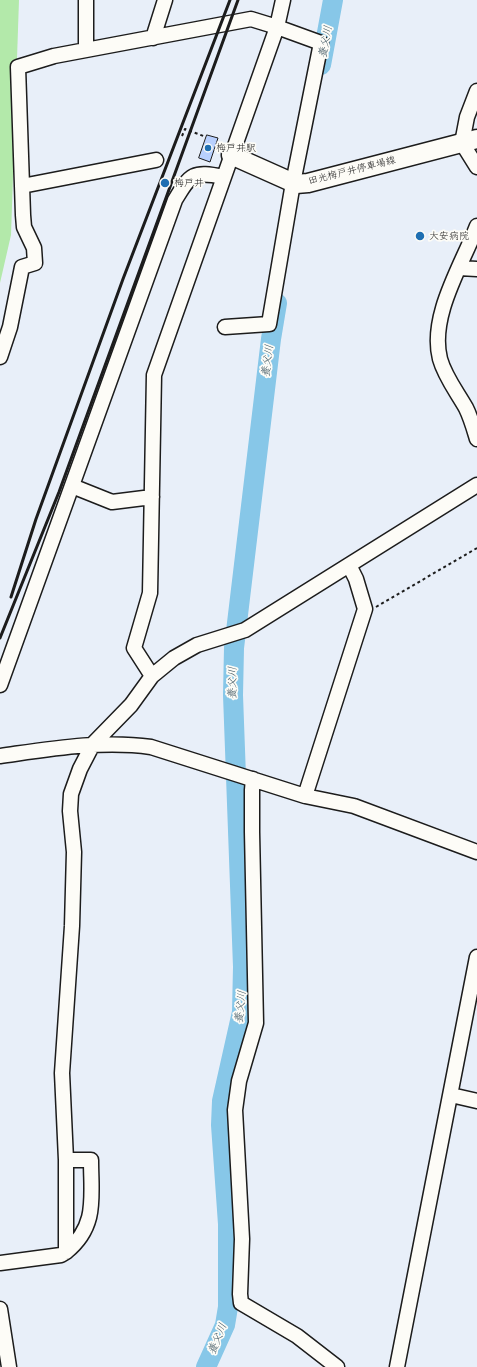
<!DOCTYPE html>
<html>
<head>
<meta charset="utf-8">
<style>
	body { margin:0 }
	canvas { display:block; background:#e8eff9 }
</style>
</head>
<body>
<canvas width="477" height="1367"></canvas>
<script>
const ctx = document.querySelector('canvas').getContext('2d');
ctx.lineJoin = 'round';
function paint(path, color) { ctx.fillStyle = color; ctx.fill(path, 'evenodd'); }
function trace(path, color, width, dash) { ctx.strokeStyle = color; ctx.lineWidth = width; ctx.lineCap = dash ? 'butt' : 'round'; ctx.setLineDash(dash || []); ctx.stroke(path); }
function label(font, color, halo, rows, align = 'center') {
  ctx.font = font + ' "Balsamiq Sans","Klee One",sans-serif'; ctx.lineWidth = 3.5; ctx.setLineDash([]); ctx.textBaseline = 'middle'; ctx.strokeStyle = halo; ctx.fillStyle = color; for (const [text, x, y, turn = 0] of rows) {
    ctx.save(); ctx.translate(x, y); ctx.rotate((+turn || 0) * Math.PI / 180); ctx.textAlign = isNaN(turn) ? turn : align; if (halo) ctx.strokeText(text, 0, 0); ctx.fillText(text, 0, 0); ctx.restore();
  }
}
paint(new Path2D(`
	M0 0H19L11 235 0 283Z`), '#b3e9aa');
trace(new Path2D(`
	M321 65 333 0
	M206 1367 225 1325 228 1307V1224L221 1125 222 1101 242 1012 243 967 233 695 234 648 271 339 277 303`), '#87c7e8', 20);
const building = new Path2D(`
	M207 135 218 138 210 162 199 158Z`);
paint(building, '#b8d0fe');
trace(building, '#1c1c1c', 1);
const minor = new Path2D(`
	M153 38 165 0
	M86 50V0
	M477 91 467 117 462 143 477 167
	M22 186 156 160
	M477 226C462 265 429 316 440 359 445 377 457 392 466 408 471 418 474 429 477 439
	M459 268 477 269
	M225 327 269 324 293 183 321 43 277 27 283 0
	M0 357 10 327 22 267 35 263 34 248 24 227 23 215 18 67 54 56 251 19 277 27 154 375 150 593 134 648 152 676
	M72 486 112 502 152 497
	M0 685 175 200C191 173 193 171 224 177
	M0 756C50 749 101 740 151 747L305 796 354 806 477 852
	M253 779 252 790V832L256 1023 239 1081 235 1110 242 1239 240 1294 241 1303 297 1336 337 1367
	M305 796 365 609 356 579 349 565
	M451 1095 477 1101
	M66 1160H91C91 1197 98 1226 66 1252
	M0 1263 61 1255 66 1252V1160L62 1073 72 926 74 852 70 811 71 794 80 769 93 744 131 705 152 676 174 658 197 645 245 630 477 485
	M0 1309 9 1367
	M397 1367 477 957`);
const major = new Path2D(`
	M231 155 296 184 308 183 477 139`);
trace(minor, '#1c1c1c', 17);
trace(major, '#1c1c1c', 21);
trace(new Path2D(`
	M182 136 185 129 206 137
	M376 607 477 548`), '#1c1c1c', 2, [3, 3]);
trace(minor, '#fdfcf7', 14);
trace(major, '#fdfcf7', 18);
trace(new Path2D(`
	M11 597 36 519 123 279 230 0
	M0 638 59 492 238 0`), '#1c1c1c', 3);
for (const [x, y, r, color] of [
	[208,148,4,"#1f6fb2"],
	[165,183,5,"#1f6fb2"],
	[420,236,5,"#1f6fb2"]
]) { const dot = new Path2D(); dot.arc(x, y, r, 0, 2 * Math.PI); ctx.fillStyle = color; ctx.fill(dot); trace(dot, '#fdfcf7', 1.5); }
label('10px', '#1c1c1c', '#fdfcf7', [
	["梅戸井駅",216,148],
	["梅戸井",174,183],
	["大安病院",429,236]
], 'left');
label('10px', '#1c1c1c', '#fdfcf7', [
	["田光梅戸井停車場線",352,171,-14]
]);
label('italic 11px', '#415863', '#fdfcf7', [
	["養父川",326,42,-80],
	["養父川",268,361,-83],
	["養父川",233,683,-89],
	["養父川",241,1007,-84],
	["養父川",218,1339,-68]
]);
</script>
</body>
</html>
